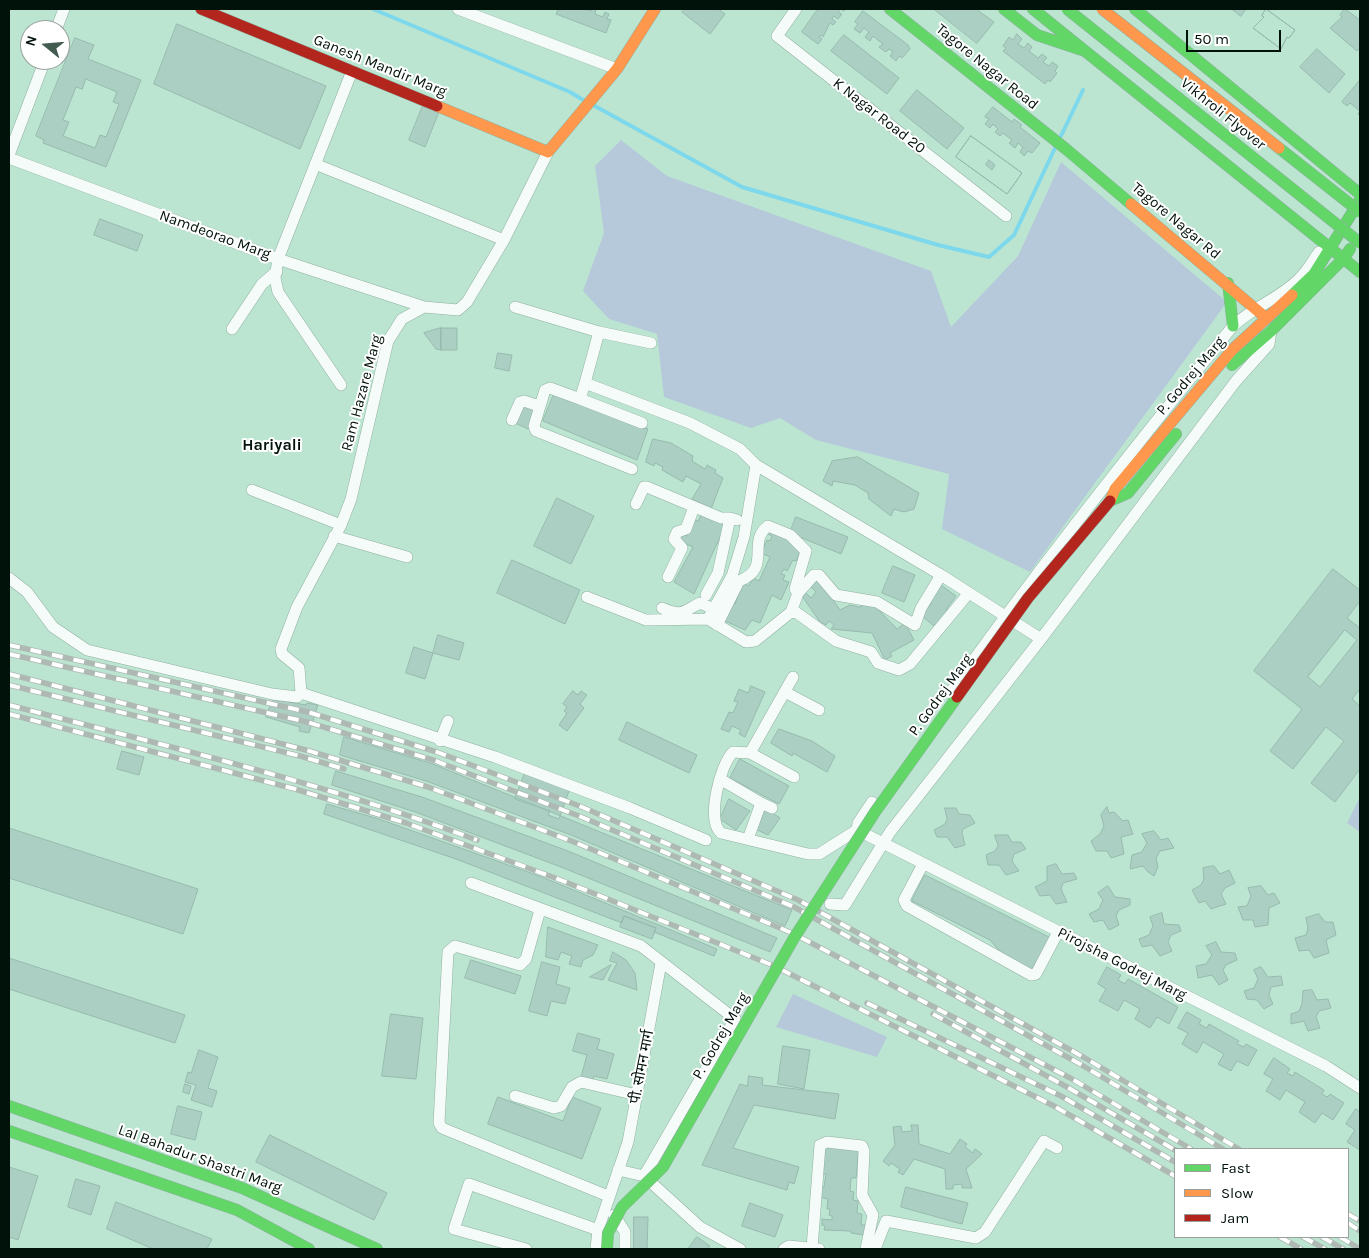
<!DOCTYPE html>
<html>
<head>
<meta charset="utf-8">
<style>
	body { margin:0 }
	#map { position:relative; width:1369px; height:1258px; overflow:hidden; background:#bce5d1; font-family:Karla,sans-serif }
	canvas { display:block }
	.frame { position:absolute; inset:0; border:10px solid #001209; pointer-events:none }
	.legend { position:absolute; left:1174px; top:1148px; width:175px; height:90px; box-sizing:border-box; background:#fff; border:1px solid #99a09d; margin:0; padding:6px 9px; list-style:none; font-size:15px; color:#001209 }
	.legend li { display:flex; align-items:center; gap:10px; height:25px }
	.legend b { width:25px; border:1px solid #99a09d }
	.north { position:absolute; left:20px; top:20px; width:50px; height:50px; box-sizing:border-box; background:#fff; border:1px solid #99a09d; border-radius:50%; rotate:287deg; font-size:14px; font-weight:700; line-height:20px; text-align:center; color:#001209 }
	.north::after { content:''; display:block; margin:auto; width:18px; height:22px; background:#425c4f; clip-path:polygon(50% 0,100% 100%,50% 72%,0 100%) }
	.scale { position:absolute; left:1186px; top:30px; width:95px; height:22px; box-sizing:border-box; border:2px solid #001209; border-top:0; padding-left:6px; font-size:15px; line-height:18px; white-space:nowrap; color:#001209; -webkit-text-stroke:4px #fff; paint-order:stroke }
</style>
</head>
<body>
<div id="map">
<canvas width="1369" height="1258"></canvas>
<div class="frame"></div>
<ul class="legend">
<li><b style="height:6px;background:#63d668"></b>Fast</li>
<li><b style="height:6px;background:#ff974d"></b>Slow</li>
<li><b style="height:6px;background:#b3261e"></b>Jam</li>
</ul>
<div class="north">N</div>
<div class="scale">50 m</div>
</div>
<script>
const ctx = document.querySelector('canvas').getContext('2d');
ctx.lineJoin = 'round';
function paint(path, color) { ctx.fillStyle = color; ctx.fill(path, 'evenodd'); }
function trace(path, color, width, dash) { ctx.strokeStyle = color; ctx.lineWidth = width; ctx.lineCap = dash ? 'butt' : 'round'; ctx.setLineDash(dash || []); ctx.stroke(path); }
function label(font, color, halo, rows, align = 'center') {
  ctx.font = font + ' Karla,"Noto Sans Devanagari",sans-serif'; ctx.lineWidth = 4; ctx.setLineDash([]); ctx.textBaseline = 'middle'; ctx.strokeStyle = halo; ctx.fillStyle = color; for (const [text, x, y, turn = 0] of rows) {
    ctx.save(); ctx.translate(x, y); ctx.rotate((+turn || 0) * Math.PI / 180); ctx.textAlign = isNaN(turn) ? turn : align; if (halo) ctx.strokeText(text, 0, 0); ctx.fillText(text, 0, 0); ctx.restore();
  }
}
paint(new Path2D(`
	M621 140 667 176 931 271 951 327 1018 256 1061 162 1227 302 1030 572 942 529 949 474 816 440 780 418 751 428 664 397 657 334 609 319 583 291 604 233 595 166Z
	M1360 797V832L1347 823Z
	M793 994 887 1037 877 1057 776 1027Z`), '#b5c9da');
trace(new Path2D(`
	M373 9 570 92 585 101
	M593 105 742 187 938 245 989 257 1014 235 1056 146
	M1060 138 1083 90`), '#7ed8ec', 4);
const building = new Path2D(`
	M556 9H584L591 11 592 9H596L595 14 603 17 605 12 609 14 607 19 611 20 606 33 556 14 558 10Z
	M685 9H718L725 14 710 34 682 12Z
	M818 9H846L844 11 840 9 838 12 842 14 838 19 834 16 832 19 836 22 833 25 830 23 823 37 821 35 819 37 822 39 818 44 802 32Z
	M934 9H976L994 22 977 43Z
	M1232 9H1246L1241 16Z
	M1266 9 1295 30 1289 38 1287 37 1281 49 1253 28 1264 17 1262 16Z
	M1266 9 1295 30 1289 38 1287 37 1281 49 1253 28 1264 17 1262 16Z
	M1345 9 1360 20V48L1357 51 1330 28 1342 17 1340 15Z
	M863 11 908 45 910 49 902 58 899 56 896 61 890 56 893 52 889 49 886 52 879 47 883 44 873 36 870 41 865 37 869 32 864 28 860 33 854 29 858 24 855 22Z
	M177 24 326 86 300 149 154 84Z
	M1017 34 1022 39 1018 44 1024 48 1028 43 1032 47 1029 51 1038 58 1042 54 1047 58 1043 62 1049 66 1052 62 1058 66 1055 71 1057 73 1050 82 1048 80 1045 84 1003 51 1006 48 1003 46 1009 37 1013 40Z
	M844 35 899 78 887 94 831 51Z
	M75 38 94 45 88 59 141 80 106 167 43 143 44 140 36 136ZM86 79 117 92 113 102 119 104 106 137 100 135 95 148 63 136 69 122 63 120 76 87 82 89Z
	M1317 49 1345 74 1329 93 1300 67Z
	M1360 80V116L1358 114 1360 111 1350 103 1347 106 1342 102Z
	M917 90 964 128 947 149 900 111Z
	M424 103 440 109 425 147 409 140Z
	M993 107 1012 122 1014 119 1022 125 1020 127 1040 143 1032 153 1028 151 1024 156 1020 152 1023 147 1018 143 1015 148 1009 143 1012 140 1003 133 1000 136 995 132 998 129 993 124 990 128 985 124 989 119 985 117Z
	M971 136 1022 173 1007 194 956 157ZM989 160 995 165 992 170 986 165Z
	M971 136 1022 173 1007 194 956 157Z
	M100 219 143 235 137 251 94 235Z
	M441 328V350L436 349 424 333Z
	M441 328H457V350H441Z
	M498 353 512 355 509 371 495 368Z
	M554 394 648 429 637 460 543 421Z
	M525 404 536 409 528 429 517 424Z
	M653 439 671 443 693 456 692 461 705 469 707 465 716 470 715 473 723 478 711 509 692 499 701 484 686 476 683 482 662 470 663 467 655 463 654 466 646 462Z
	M858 457 919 493 914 509 904 512 894 509 891 516 869 499 868 493 855 485 833 481 832 486 823 481 832 461Z
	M557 498 594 516 571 564 534 546Z
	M702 513 725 526 694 594 674 582 693 547 677 540 679 534 687 536 693 519 698 521Z
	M796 517 848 537 841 554 790 533Z
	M768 527 791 538 789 543 802 549 796 561 793 560 787 571 784 569 781 574 785 575 783 580 789 582 781 600 772 595 760 623 752 620 745 630 723 620 733 603 735 604 743 583 749 586 753 578 759 581 770 557 759 552 763 544 765 545 767 540 770 541 772 536 766 533Z
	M512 560 580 590 565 624 497 593Z
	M893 566 915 575 904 602 882 593Z
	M1333 569 1360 590V601L1347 618 1360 628V689L1352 699 1360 706V769L1335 802 1311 783 1344 741 1326 727 1293 769 1270 751 1302 709 1254 671ZM1345 630 1357 640 1320 687 1308 677Z
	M818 578 840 610 850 605 859 607 872 603 897 629 905 623 914 640 890 653 892 656 885 660 872 633 831 629 834 625 829 621 826 625 820 622 802 596 805 592 811 598 816 592 810 586Z
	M941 585 956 596 946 610 949 613 935 627 921 615 932 603 929 601Z
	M438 635 464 643 459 660 433 653Z
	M414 647 433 653 425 679 406 673Z
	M751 686 765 692 745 737 739 734 741 730 732 726 729 732 721 729 729 712 733 713 738 702 734 701 739 689 748 693Z
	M573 691 578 695 581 691 587 695 580 704 584 708 567 731 559 725 567 713 564 711 567 707 563 704Z
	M273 699 306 705 307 703 318 705 309 733 299 731 300 727 266 717Z
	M627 722 697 755 689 773 619 740Z
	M779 729 812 741 835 756 827 772 793 753 792 756 771 743Z
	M344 737 433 764 792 910 785 926 571 835 426 781 340 755Z
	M122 751 144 757 139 775 117 769Z
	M740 759 789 786 779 804 730 778Z
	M336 771 422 797 568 851 777 938 770 952 561 867 415 812 332 785Z
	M525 773 570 788 559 819 548 815 550 811 515 799Z
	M729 799 750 811 736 830 720 819Z
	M327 804 379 819 542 877 717 949 714 956 654 932 656 928 624 916 622 923 456 859 324 814Z
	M1107 807 1109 813 1114 812 1123 821 1128 820 1133 834 1121 837 1124 854 1111 858 1107 851H1096L1091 841 1100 834 1104 826 1101 815Z
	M945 808H956L959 814 970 815 975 823 963 829 962 833 965 845 955 848 947 837H937L934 830 945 824 947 819Z
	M766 809 780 818 768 835 753 828Z
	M9 828 198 889 183 934 9 878Z
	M1154 831 1161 840 1168 838 1174 848 1160 851 1156 858 1158 867 1154 876 1148 872 1143 866 1130 869 1132 855 1142 852 1147 843 1142 834Z
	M995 835H1008L1012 842H1021L1026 849 1014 854 1012 861 1019 871 1006 875 999 865H988L986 855 995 851 998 846Z
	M1056 864 1062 874 1074 873 1077 879 1063 883 1061 889 1067 902 1056 904 1050 895 1040 896 1035 887 1047 881V867Z
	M1214 866 1220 874 1229 870 1235 883 1225 888 1221 894 1226 904 1211 909 1205 901 1199 903 1192 890 1201 885 1204 879 1203 868Z
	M925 875 1051 938 1031 970 1003 955 990 940 912 901Z
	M1108 886 1115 897 1130 899V905L1119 910 1116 916 1119 925 1109 930 1103 920 1094 922 1089 914 1099 909 1103 900 1098 893Z
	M1261 886 1268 895 1274 893 1280 903 1269 908 1268 925 1255 927 1253 920H1243L1238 907 1247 906 1251 896 1248 888Z
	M1162 913 1164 924 1179 925 1181 931 1171 935 1168 942 1172 951 1160 956 1152 945 1142 947 1139 939 1149 935 1153 926 1150 917Z
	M1319 914 1325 922H1333L1336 935 1326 940 1329 953 1314 958 1309 950 1299 951 1295 938 1306 935 1308 928 1306 918Z
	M624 916 656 928 652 939 620 927Z
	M548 927 598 945 593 955 583 960 581 967 569 964 572 956 561 952 558 960 546 957Z
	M1216 942 1221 952 1235 953 1237 960 1226 965 1223 970 1228 980 1219 985 1212 975 1198 978 1196 966 1206 964 1212 955 1206 946Z
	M613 952 626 960 635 973 637 990 608 980 617 963 610 961Z
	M9 958 185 1015 175 1043 9 989Z
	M471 960 521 976 515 994 465 978Z
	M542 962 560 967 556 984 570 988 565 1004 551 1001 547 1016 529 1011Z
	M611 965 603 980 590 977Z
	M1107 967 1121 975 1118 980 1125 984 1128 979 1178 1007 1169 1024 1157 1017 1150 1028 1135 1019 1140 1009 1124 1000 1118 1011 1099 1001 1106 989 1098 984Z
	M1261 967 1268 977 1281 976 1283 985 1271 987 1269 995 1273 1004 1264 1009 1257 1000 1247 999 1244 991 1254 988 1258 979 1254 970Z
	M1312 990 1317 1000 1328 999 1331 1008 1319 1011 1316 1017 1320 1028 1308 1031 1304 1021 1291 1024V1014L1299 1011 1302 1004 1303 991Z
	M1187 1012 1201 1020 1199 1024 1207 1028 1209 1024 1239 1041 1237 1044 1244 1047 1246 1044 1257 1050 1248 1066 1237 1061 1231 1071 1218 1064 1224 1054 1203 1042 1197 1053 1182 1044 1188 1033 1178 1028Z
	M391 1014 423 1018 416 1079 382 1076Z
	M578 1033 600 1039 597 1049 614 1054 607 1079 594 1076 593 1080 581 1077 587 1055 573 1051Z
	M783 1046 810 1050 804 1089 778 1084Z
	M199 1050 218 1057 208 1088 217 1091 212 1107 191 1100 196 1085 185 1082 188 1072 191 1073Z
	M1274 1058 1290 1069 1287 1073 1293 1076 1295 1072 1324 1090 1322 1094 1327 1097 1330 1094 1344 1103 1333 1120 1322 1113 1315 1123 1299 1112 1305 1102 1286 1090 1280 1100 1266 1091 1273 1079 1264 1074Z
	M749 1076 763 1078 762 1085 839 1094 835 1119 754 1105 733 1148 799 1167 794 1184 789 1182 787 1190 702 1165 740 1084 747 1086Z
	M185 1084 191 1086 189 1094 183 1092Z
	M498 1097 563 1121 572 1097 601 1108 582 1159 488 1124Z
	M178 1106 202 1112 195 1140 171 1134Z
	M1356 1109 1360 1112V1150L1347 1142 1355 1130 1346 1124Z
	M911 1125H918L919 1144 950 1154 960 1139 967 1144 965 1147 973 1153 975 1149 982 1154 966 1169 972 1188H962V1184L953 1185V1189H946L945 1169 914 1159 903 1175 898 1172 900 1169 891 1163 889 1166 883 1161 895 1145 893 1127 901 1126 902 1132 912 1131Z
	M270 1135 387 1193 374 1220 256 1162Z
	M826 1146 859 1150 856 1178H851L850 1191 854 1192 853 1200 858 1201 857 1213 862 1214 861 1225H866L864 1235 851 1233V1231L824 1230 825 1226 822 1225V1219L832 1220V1216L829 1215 830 1209H827L828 1199 819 1197 821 1187H824L826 1174H822Z
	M9 1167 38 1176 18 1240 9 1237Z
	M76 1179 100 1186 91 1215 68 1207Z
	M906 1187 968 1203 962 1224 901 1207Z
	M116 1202 212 1239 207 1249H153L107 1229Z
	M750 1203 783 1215 775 1237 742 1226Z
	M634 1217H648L647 1249H634Z
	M697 1237 710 1246 708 1249H688Z`);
paint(building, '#accfc4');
trace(building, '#96baae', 1);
const street = new Path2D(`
	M458 9 617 69
	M796 9 777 36 1006 216
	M56 30 64 9
	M9 155 45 60
	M9 158 278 259 424 307
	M315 164 504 240
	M515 307 599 332 585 383 690 423 740 449 756 465 941 575 1041 639
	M232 329 262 284 277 271
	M599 332 651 343
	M585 383 580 399 550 388 545 390 534 426 536 431 632 469
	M341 385 278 292 275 278 278 259 352 71
	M580 399 642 423
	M512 420 520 402 524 401 539 406
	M252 490 341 525
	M636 504 644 487H647L721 518H730
	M334 536 407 557
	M668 577 682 548 674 539 677 532 686 529 694 507
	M9 578 27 592 53 627 87 650 272 694 297 697 301 693 495 757 630 808 706 840
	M706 595 718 573 730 518 737 520
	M587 597 646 620 708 619
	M662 608C683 617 682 612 700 603L714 609
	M791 612 798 593 814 575H819L836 595 877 602 915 625 921 608 941 575
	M708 619 746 642 755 641 791 612 797 613 836 641 871 652 878 663 899 670 910 664 968 594
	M708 619 732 576 744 537 756 465
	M717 625 739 581C773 568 746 542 768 526L790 535 806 551 795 589 798 594
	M793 677 750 753 733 752C720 765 706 820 721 833L808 854H819L857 830
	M785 692 819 710
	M301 693 299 668 282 654 281 649 297 607 341 525 351 499 388 341 402 319 424 307 458 310 467 302 504 240 548 152
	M950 693C1039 567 1135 446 1233 326 1253 307 1281 298 1300 278 1308 270 1313 260 1319 252
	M440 741 448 721
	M750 753 794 777
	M720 779 761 803 748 839
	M761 803 772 808
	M857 830 858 823 872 802
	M857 830 1326 1066 1360 1088
	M923 864 904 900 907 906 1031 975 1036 974 1058 932
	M471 883 641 946 735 1019 644 1176 618 1170
	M830 904 845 905 890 832 1041 639 1236 381 1269 344 1271 331
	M540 910 526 959 520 965 455 946 448 952 439 1123 442 1128 608 1196
	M515 1096 554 1108 561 1106 572 1087 581 1082 637 1095
	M644 1176 700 1227 740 1249
	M614 1215 625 1232V1249
	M812 1248 820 1145 827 1142 862 1146 864 1151 862 1195 873 1215 866 1249
	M526 1249 454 1229 469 1184 598 1230
	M596 1249 598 1230 628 1142 661 963
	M784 1249 789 1246 819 1249
	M875 1249 886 1221 976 1238 985 1232 1044 1141 1057 1148`);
const fast = new Path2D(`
	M890 9 1066 149 1131 204
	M1004 9 1037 35 1085 51 1360 272
	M1033 9 1085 51
	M1135 9 1360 194
	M1228 283 1233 326
	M1292 295 1314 274 1360 200
	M1232 365 1271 331 1344 258 1350 249
	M1110 501 1128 493 1176 434
	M9 1106 242 1188 377 1249
	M9 1131 237 1210 309 1249`);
const slow = new Path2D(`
	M437 106 548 152 617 69 655 9
	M1131 204 1265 317
	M1110 501 1115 489 1232 350 1292 295`);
const jam = new Path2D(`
	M201 9 437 106`);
trace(street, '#8fb0a1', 12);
trace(fast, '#8fb0a1', 12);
trace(slow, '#8fb0a1', 12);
trace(jam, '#8fb0a1', 12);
trace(street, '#f5fbf8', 11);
trace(fast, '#63d668', 11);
trace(slow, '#ff974d', 11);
trace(jam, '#b3261e', 11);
const rail = new Path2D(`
	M9 645 308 712 437 752 582 807 798 900 1085 1058 1239 1149
	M9 654 307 722 433 760 584 818 794 907 1080 1064 1223 1149
	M9 674 306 750 428 787 574 842 792 933 1072 1079 1191 1149
	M9 685 300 756 344 769
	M9 705C166 746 324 783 477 840
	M9 714 295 789 406 823 558 879 772 965 1054 1106 1175 1176
	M867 1003 1061 1096 1175 1162
	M933 1014 1067 1087 1175 1150
	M1348 1214 1360 1221
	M1348 1223 1360 1231
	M1280 1237 1301 1249
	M1303 1237 1325 1249
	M1322 1237 1343 1249
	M1340 1237 1360 1249`);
trace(rail, '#afb9b4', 5.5);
trace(rail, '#fff', 4, [11]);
const fastBridge = new Path2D(`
	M1067 9 1360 243
	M1279 148 1360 212
	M607 1249 608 1233 622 1207 663 1167 794 938 875 812 957 697`);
const slowBridge = new Path2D(`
	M1102 9 1279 148`);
const jamBridge = new Path2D(`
	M957 697 1028 598 1110 501`);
trace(fastBridge, '#8fb0a1', 12, []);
trace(slowBridge, '#8fb0a1', 12, []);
trace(jamBridge, '#8fb0a1', 12, []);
trace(fastBridge, '#63d668', 11);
trace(slowBridge, '#ff974d', 11);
trace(jamBridge, '#b3261e', 11);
label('15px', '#001209', '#fff', [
	["Ganesh Mandir Marg",380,66,22],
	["Tagore Nagar Road",987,67,39],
	["Vikhroli Flyover",1223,114,39],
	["K Nagar Road 20",879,116,38],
	["Tagore Nagar Rd",1176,221,40],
	["Namdeorao Marg",215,235,20],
	["P. Godrej Marg",1191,376,-50],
	["Ram Hazare Marg",362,393,-75],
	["P. Godrej Marg",941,695,-54],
	["Pirojsha Godrej Marg",1122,964,27],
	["P. Godrej Marg",721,1036,-60],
	["पी. सोमन मार्ग",642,1067,-79],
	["Lal Bahadur Shastri Marg",200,1159,20]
]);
label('bold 16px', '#001209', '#fff', [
	["Hariyali",272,445]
]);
</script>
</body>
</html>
